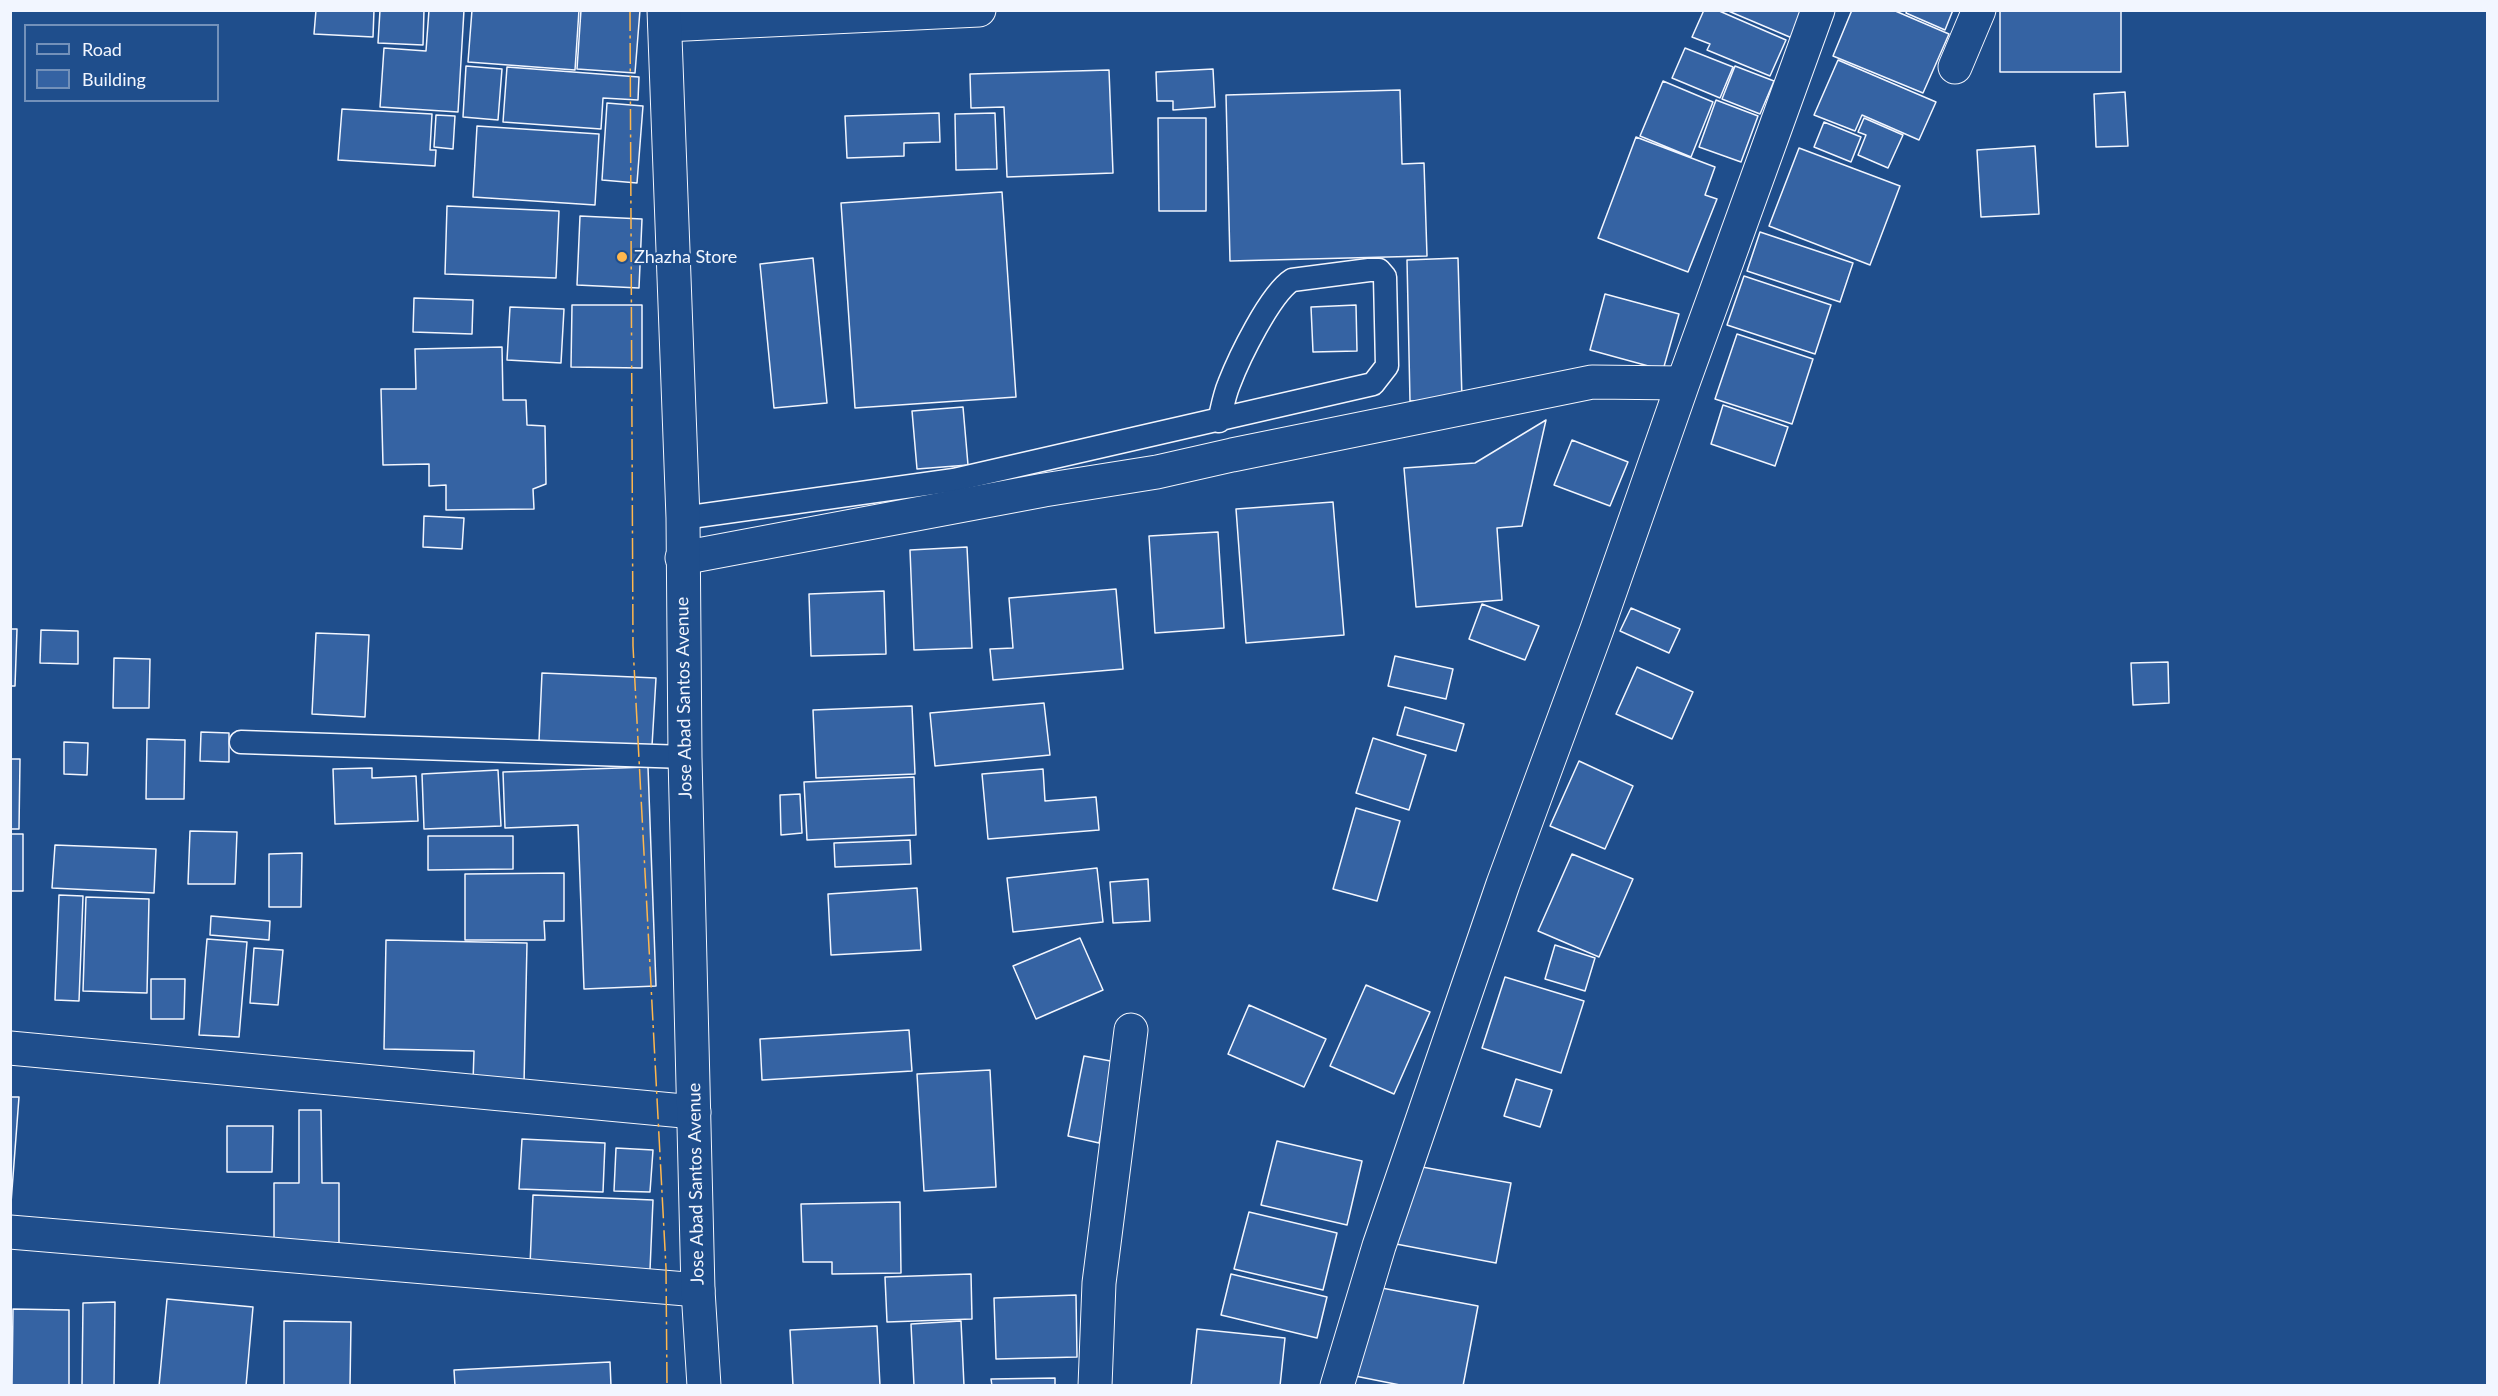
<!DOCTYPE html>
<html>
<head>
<meta charset="utf-8">
<style>
	body { margin:0 }
	#map { position:relative; width:2498px; height:1396px; overflow:hidden; background:#1f4e8c; font-family:Lato,sans-serif }
	canvas { display:block }
	.frame { position:absolute; inset:0; border:12px solid #f2f6ff; pointer-events:none }
	.legend { position:absolute; left:24px; top:24px; width:195px; height:78px; box-sizing:border-box; background:#1f4e8c; border:2px solid #7391ba; margin:0; padding:8px 10px; list-style:none; font-size:18px; color:#f2f6ff }
	.legend li { display:flex; align-items:center; gap:12px; height:30px }
	.legend b { width:30px; border:2px solid #7391ba }
</style>
</head>
<body>
<div id="map">
<canvas width="2498" height="1396"></canvas>
<div class="frame"></div>
<ul class="legend">
<li><b style="height:8px;background:#1f4e8c"></b>Road</li>
<li><b style="height:16px;background:#3563a3"></b>Building</li>
</ul>
</div>
<script>
const ctx = document.querySelector('canvas').getContext('2d');
ctx.lineJoin = 'round';
function paint(path, color) { ctx.fillStyle = color; ctx.fill(path, 'evenodd'); }
function trace(path, color, width, dash) { ctx.strokeStyle = color; ctx.lineWidth = width; ctx.lineCap = dash ? 'butt' : 'round'; ctx.setLineDash(dash || []); ctx.stroke(path); }
function label(font, color, halo, rows, align = 'center') {
  ctx.font = font + ' Lato,sans-serif'; ctx.lineWidth = 4.5; ctx.setLineDash([]); ctx.textBaseline = 'middle'; ctx.strokeStyle = halo; ctx.fillStyle = color; for (const [text, x, y, turn = 0] of rows) {
    ctx.save(); ctx.translate(x, y); ctx.rotate((+turn || 0) * Math.PI / 180); ctx.textAlign = isNaN(turn) ? turn : align; if (halo) ctx.strokeText(text, 0, 0); ctx.fillText(text, 0, 0); ctx.restore();
  }
}
const building = new Path2D(`
	M316 10H374L373 37 314 34Z
	M380 10H424L423 45 378 43Z
	M429 10H464L458 112 380 107 384 48 426 51Z
	M472 10H579L575 70 468 62Z
	M581 10H640L635 73 577 69Z
	M1704 10H1717L1786 40 1770 76 1707 50 1710 44 1692 37Z
	M1726 10H1804L1792 38Z
	M1852 10H1893L1949 34 1923 93 1833 56Z
	M1907 10H1953L1945 30 1906 13Z
	M2000 10H2121V72H2000Z
	M1685 48 1733 67 1720 98 1672 78Z
	M1838 60 1936 102 1919 140 1862 115 1855 131 1814 115Z
	M466 66 502 69 498 120 463 117Z
	M1735 66 1774 81 1760 114 1722 99Z
	M507 67 639 77 638 100 603 98 601 129 503 122Z
	M1213 69 1215 107 1173 110V101H1157L1156 72Z
	M1109 70 1113 173 1007 177 1004 107 971 108 970 74Z
	M1663 81 1713 102 1691 157 1640 136Z
	M1400 90 1402 164 1424 163 1427 256 1230 261 1226 95Z
	M2125 92 2128 146 2096 147 2094 94Z
	M1716 100 1758 116 1741 162 1699 147Z
	M607 103 643 106 637 183 602 180Z
	M342 109 432 114 430 150H436L435 166 338 160Z
	M939 113 940 142 904 143V156L847 158 845 116Z
	M995 113 997 169 956 170 955 114Z
	M436 115 455 116 453 149 434 147Z
	M1158 118H1206V211H1159Z
	M1864 118 1903 135 1888 168 1858 155 1866 135 1858 132Z
	M1824 122 1861 137 1851 162 1814 147Z
	M477 126 599 134 595 205 473 197Z
	M1636 137 1715 167 1705 195 1717 199 1688 272 1598 238Z
	M2035 146 2039 214 1981 217 1977 150Z
	M1799 148 1900 186 1870 265 1769 226Z
	M1002 192 1016 397 855 408 841 203Z
	M447 206 559 211 556 278 445 274Z
	M580 216 642 219 639 288 577 285Z
	M1760 232 1853 263 1840 302 1747 271Z
	M813 258 827 403 774 408 760 264Z
	M1458 258 1462 399 1410 401 1407 260Z
	M1744 276 1831 305 1815 354 1727 325Z
	M1605 294 1679 314 1663 370 1590 350Z
	M414 298 473 300 472 334 413 332Z
	M572 305H642V368L571 367Z
	M1356 305 1357 351 1313 352 1311 307Z
	M510 307 564 309 561 363 507 360Z
	M1737 334 1813 359 1792 424 1715 399Z
	M502 347 503 400H526L527 425 545 426 546 484 533 489 534 509 446 510V485L429 486V464L383 465 381 389H416L415 349Z
	M1723 405 1788 427 1775 466 1711 444Z
	M963 407 968 465 917 469 912 411Z
	M1546 420 1522 526 1497 528 1502 600 1416 607 1404 468 1475 463Z
	M1572 440 1628 462 1610 506 1554 485Z
	M1333 502 1344 635 1246 643 1236 509Z
	M424 516 464 518 462 549 423 547Z
	M1218 532 1224 628 1155 633 1149 536Z
	M967 547 972 648 914 650 910 550Z
	M1116 589 1123 669 993 680 990 649 1013 648 1009 598Z
	M884 591 886 654 811 656 809 594Z
	M1482 604 1539 626 1525 660 1469 639Z
	M1631 608 1680 629 1669 653 1620 631Z
	M10 629H17L15 686H10Z
	M41 630 78 631V664L40 663Z
	M316 633 369 635 365 717 312 714Z
	M1395 656 1453 669 1446 699 1388 686Z
	M114 658 150 659 149 708H113Z
	M2168 662 2169 703 2133 705 2131 663Z
	M1637 667 1693 692 1672 739 1616 714Z
	M542 673 656 678 652 746 539 741Z
	M1044 703 1050 755 935 766 930 713Z
	M912 706 915 774 816 778 813 710Z
	M1405 707 1464 724 1456 751 1397 735Z
	M201 732 229 733V762L200 761Z
	M1373 738 1426 755 1409 810 1356 793Z
	M147 739 185 740 184 799H146Z
	M64 742 88 743 87 775 64 774Z
	M10 759H20L19 829H10Z
	M1579 761 1633 786 1605 849 1550 826Z
	M648 767 656 986 584 989 578 825 505 828 503 772Z
	M372 768V778L416 776 418 821 335 824 333 769Z
	M1043 769 1045 801 1096 797 1099 830 988 839 982 774Z
	M498 770 501 826 424 829 422 774Z
	M914 777 916 835 807 840 804 782Z
	M800 794 802 833 781 835 780 795Z
	M1356 808 1400 821 1377 901 1333 889Z
	M190 831 237 832 235 884H188Z
	M10 834H23V891H10Z
	M428 836H513V869L428 870Z
	M910 840 911 864 835 867 834 843Z
	M55 845 156 849 154 893 52 888Z
	M302 853 301 907H269V854Z
	M1572 854 1633 879 1599 957 1538 931Z
	M1097 868 1103 922 1013 932 1007 878Z
	M564 873V921H544L545 940H465V874Z
	M1148 879 1150 921 1113 923 1110 882Z
	M917 888 921 950 831 955 828 894Z
	M59 895 83 896 79 1001 55 1000Z
	M86 897 149 899 147 993 83 991Z
	M211 916 270 921 269 940 210 935Z
	M1080 938 1103 990 1036 1019 1013 966Z
	M207 939 247 942 239 1037 199 1035Z
	M386 940 527 943 524 1084 473 1082 474 1051 384 1049Z
	M1555 945 1595 958 1585 991 1545 979Z
	M254 948 283 950 278 1005 250 1003Z
	M1505 977 1584 1001 1561 1073 1482 1048Z
	M151 979H185L184 1019H151Z
	M1366 985 1430 1012 1394 1094 1330 1066Z
	M1249 1005 1326 1039 1304 1087 1228 1054Z
	M909 1030 912 1071 762 1080 760 1039Z
	M1084 1056 1116 1062 1099 1143 1068 1136Z
	M990 1070 996 1187 924 1191 917 1074Z
	M1516 1079 1552 1090 1540 1127 1504 1116Z
	M10 1097H19L11 1203H10Z
	M299 1110H321L322 1183H339V1247H274V1183H299Z
	M227 1126H273L272 1172H227Z
	M522 1139 605 1143 603 1192 519 1189Z
	M1277 1141 1362 1161 1347 1225 1261 1205Z
	M616 1148 653 1150 650 1192 614 1191Z
	M1411 1165 1511 1183 1496 1263 1396 1244Z
	M533 1195 653 1200 650 1270 530 1265Z
	M900 1202 901 1273 832 1274V1262H803L801 1204Z
	M1249 1212 1337 1233 1323 1290 1234 1269Z
	M971 1274 972 1319 887 1322 885 1277Z
	M1231 1274 1327 1297 1317 1338 1221 1315Z
	M1371 1286 1478 1306 1463 1386H1405L1355 1376Z
	M1076 1295 1077 1357 996 1359 994 1298Z
	M167 1299 253 1307 246 1386H159Z
	M115 1302 114 1386H82L83 1303Z
	M13 1309 69 1310V1386H12Z
	M284 1321 351 1322 350 1386H284Z
	M961 1321 964 1386H914L911 1324Z
	M877 1326 880 1386H793L790 1330Z
	M1197 1329 1285 1338 1280 1386H1191Z
	M610 1362 611 1386H455L454 1370Z
	M1055 1378V1386H992L991 1379Z`);
paint(building, '#3563a3');
trace(building, '#f2f6ff', 1.5);
const service = new Path2D(`
	M683 518 954 480 1373 384 1387 366 1385 277 1379 270H1369L1292 280C1270 294 1239 358 1229 384 1224 396 1222 409 1219 421
	M241 742 685 757`);
const minor = new Path2D(`
	M665 25 979 10
	M1955 67 1979 10
	M682 558 1044 490 1157 472 1232 455 1592 382 1683 383
	M10 1048 694 1112
	M10 1232 698 1290
	M1095 1386 1099 1283 1131 1030
	M1337 1386 1379 1246 1503 884 1597 629 1683 383 1818 10`);
const trunk = new Path2D(`
	M664 10 683 518 685 757 698 1290 704 1386`);
trace(service, '#f2f6ff', 25);
trace(minor, '#f2f6ff', 35);
trace(trunk, '#f2f6ff', 35);
trace(service, '#1f4e8c', 22);
trace(minor, '#1f4e8c', 33);
trace(trunk, '#1f4e8c', 33);
trace(new Path2D(`
	M630 10 633 646 666 1268 667 1386`), '#ffb74d', 1.5, [21, 4.5, 3, 4.5]);
for (const [x, y, r, color] of [
	[622,257,6,"#ffb74d"]
]) { const dot = new Path2D(); dot.arc(x, y, r, 0, 2 * Math.PI); ctx.fillStyle = color; ctx.fill(dot); trace(dot, '#1f4e8c', 2); }
label('18px', '#f2f6ff', '#1f4e8c', [
	["Zhazha Store",634,257]
], 'left');
label('18px', '#f2f6ff', '#1f4e8c', [
	["Jose Abad Santos Avenue",684,698,-91],
	["Jose Abad Santos Avenue",696,1184,-91]
]);
</script>
</body>
</html>
